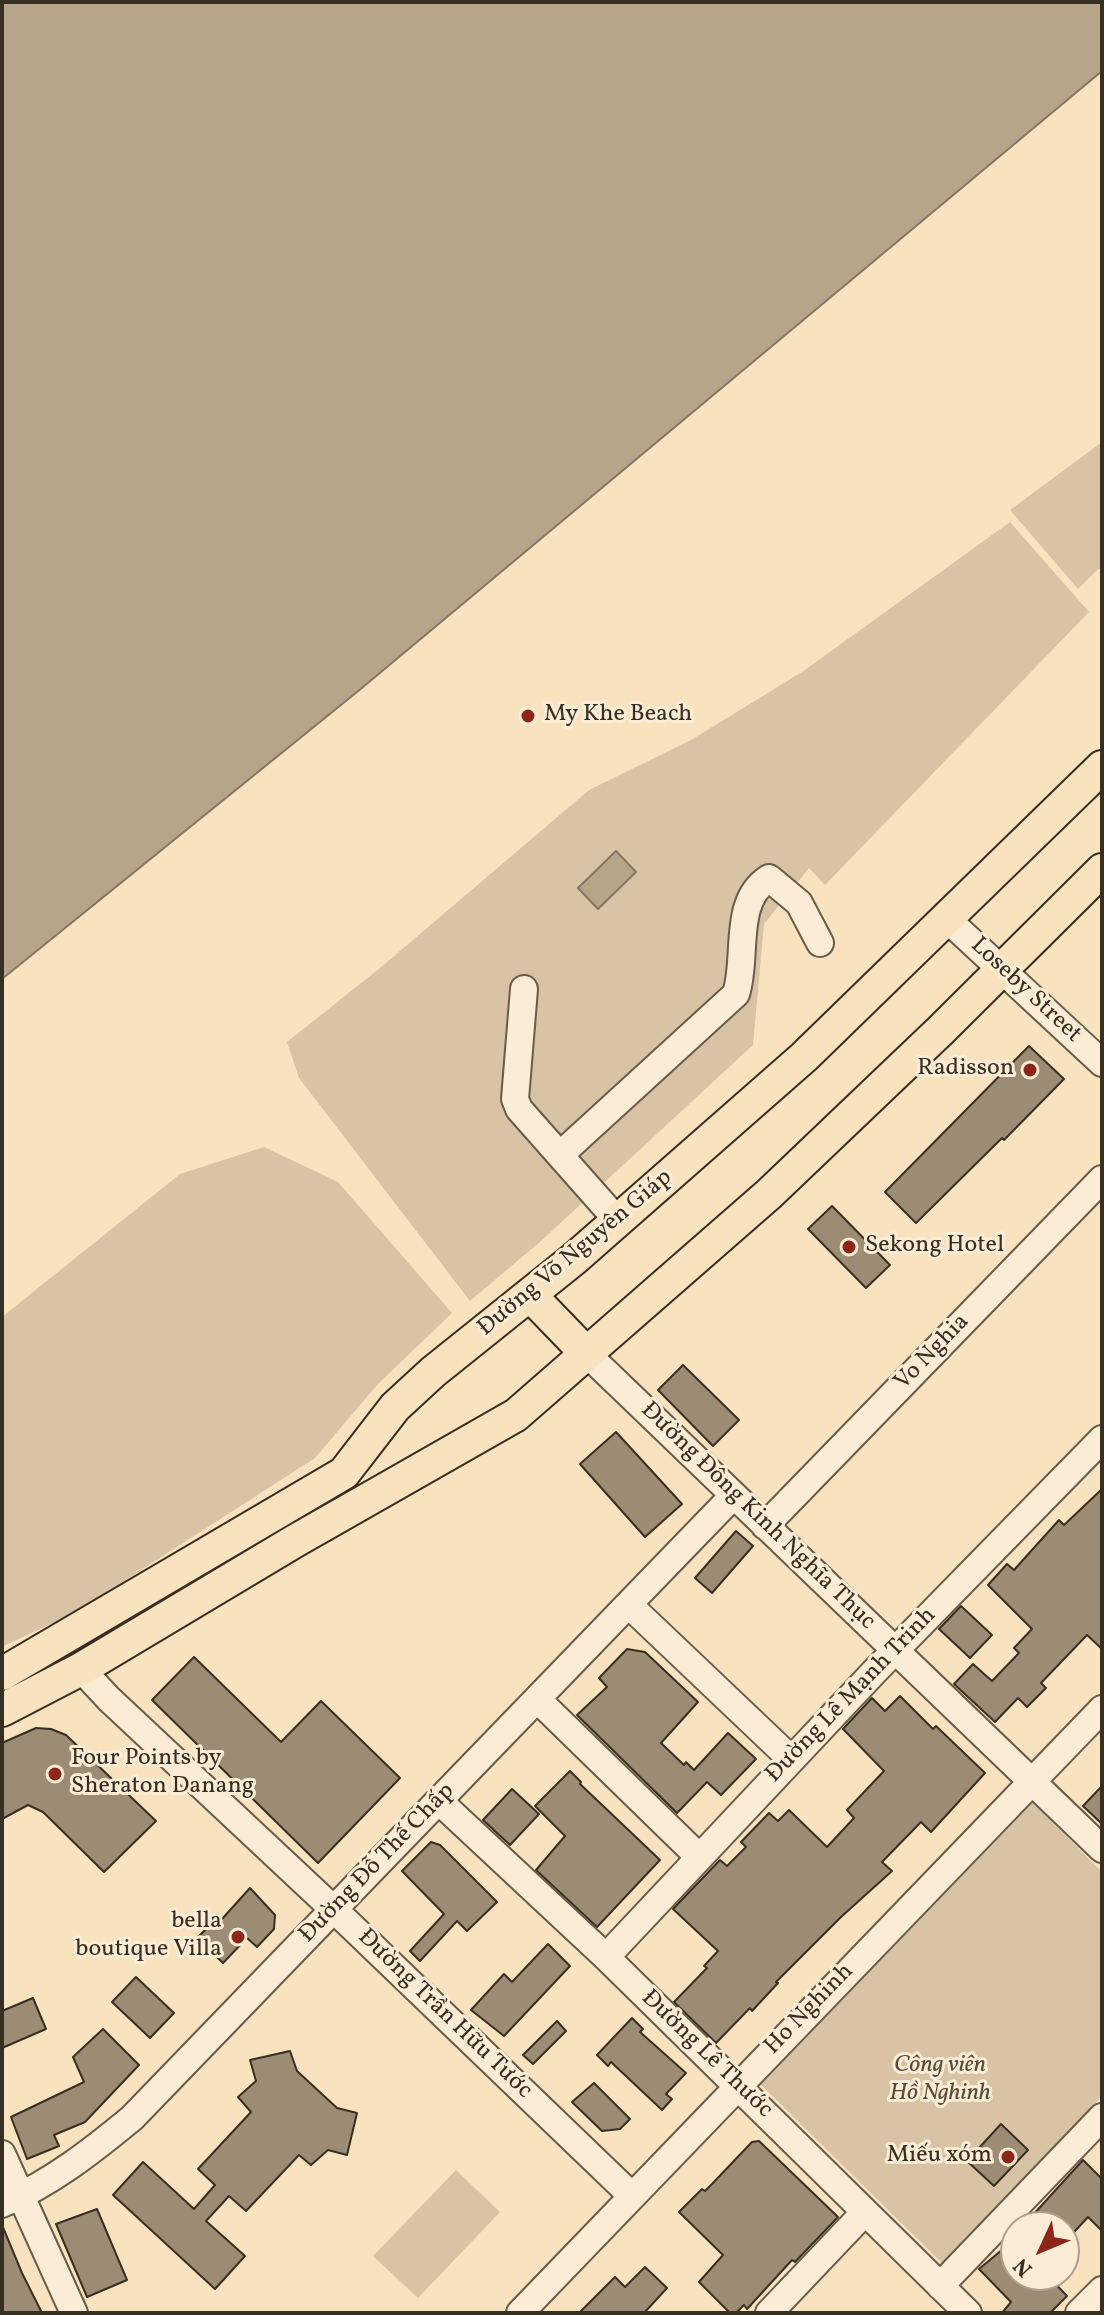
<!DOCTYPE html>
<html>
<head>
<meta charset="utf-8">
<style>
	body { margin:0 }
	#map { position:relative; width:1104px; height:2315px; overflow:hidden; background:#f9e2be; font-family:Vollkorn,serif }
	canvas { display:block }
	.frame { position:absolute; inset:0; border:4px solid #382f23; pointer-events:none }
	.north { position:absolute; left:1000px; top:2211px; width:80px; height:80px; box-sizing:border-box; background:#fbecd5; border:2px solid #ada08e; border-radius:50%; rotate:226deg; font-size:22px; font-weight:700; line-height:32px; text-align:center; color:#382f23 }
	.north::after { content:''; display:block; margin:auto; width:28px; height:36px; background:#8f2418; clip-path:polygon(50% 0,100% 100%,50% 72%,0 100%) }
</style>
</head>
<body>
<div id="map">
<canvas width="1104" height="2315"></canvas>
<div class="frame"></div>
<div class="north">N</div>
</div>
<script>
const ctx = document.querySelector('canvas').getContext('2d');
ctx.lineJoin = 'round';
function paint(path, color) { ctx.fillStyle = color; ctx.fill(path, 'evenodd'); }
function trace(path, color, width, dash) { ctx.strokeStyle = color; ctx.lineWidth = width; ctx.lineCap = dash ? 'butt' : 'round'; ctx.setLineDash(dash || []); ctx.stroke(path); }
function label(font, color, halo, rows, align = 'center') {
  ctx.font = font + ' Vollkorn,serif'; ctx.lineWidth = 6; ctx.setLineDash([]); ctx.textBaseline = 'middle'; ctx.strokeStyle = halo; ctx.fillStyle = color; for (const [text, x, y, turn = 0] of rows) {
    ctx.save(); ctx.translate(x, y); ctx.rotate((+turn || 0) * Math.PI / 180); ctx.textAlign = isNaN(turn) ? turn : align; if (halo) ctx.strokeText(text, 0, 0); ctx.fillText(text, 0, 0); ctx.restore();
  }
}
paint(new Path2D(`
	M1102 442V569H1098L1078 589 1010 510Z
	M1010 522 1089 612 825 885 809 868 764 924 753 1045 541 1241 470 1301 299 1078 287 1042 380 968 589 790 691 740 802 672Z
	M264 1147 338 1182 452 1313 377 1385 315 1458 76 1612 2 1647V1317L180 1174Z
	M1032 1802 1102 1872V2096L942 2263 759 2083Z
	M456 2170 500 2212 418 2298 373 2256Z`), '#d8c4a4');
const water = new Path2D(`
	M2 2H1102V71L357 692 2 979Z
	M616 851 636 872 598 909 578 888Z`);
paint(water, '#b7a589');
trace(water, '#847660', 2);
const building = new Path2D(`
	M1029 1046 1064 1079 1004 1140 1002 1138 916 1223 885 1192Z
	M832 1206 890 1265 866 1288 808 1229Z
	M683 1365 739 1420 713 1446 658 1390Z
	M616 1432 682 1504 645 1537 580 1464Z
	M1102 1489V1649L1087 1635 1041 1683 1046 1688 1027 1707 1018 1698 995 1722 954 1684 973 1664 992 1681 1019 1653 1014 1648 1032 1629 988 1585 1007 1564 1014 1570 1059 1520 1064 1525Z
	M736 1531 753 1546 712 1593 695 1578Z
	M961 1606 992 1635 970 1658 939 1629Z
	M627 1649 645 1652 698 1702 661 1743 684 1765 686 1762 694 1770 728 1733 756 1759 721 1795 707 1782 677 1813 577 1715 607 1687 599 1678Z
	M194 1657 281 1742 321 1701 400 1778 318 1863 152 1700Z
	M900 1696 933 1729 936 1726 985 1773 931 1832 921 1822 882 1862 892 1871 841 1917 776 1982 778 1983 752 2011 750 2008 716 2043 674 2002 707 1968 704 1966 718 1951 673 1909 720 1860 727 1866 746 1847 741 1842 769 1813 778 1821 789 1810 827 1847 854 1818 847 1810 884 1771 843 1729 872 1698 885 1711Z
	M36 1728 51 1729 66 1735 156 1821 104 1872 43 1812 28 1805 2 1819V1743Z
	M570 1771 581 1782 580 1784 660 1860 597 1927 536 1870 565 1836 535 1806Z
	M1102 1786V1824L1083 1806Z
	M512 1789 539 1814 510 1845 483 1820Z
	M431 1842 440 1845 497 1902 467 1931 457 1921 420 1961 410 1951 444 1914 402 1871Z
	M250 1888 275 1915 274 1929 257 1947 247 1938 223 1963 197 1938 219 1916 222 1919Z
	M548 1944 570 1966 504 2036 471 2010 504 1974 512 1982Z
	M136 1977 174 2013 150 2038 112 2002Z
	M33 1998 46 2029 2 2048V2011Z
	M632 2018 643 2029 640 2032 686 2073 666 2094 672 2099 662 2110 611 2062 608 2066 597 2055Z
	M557 2021 566 2031 533 2064 523 2055Z
	M103 2029 139 2065 85 2122 54 2135 59 2146 27 2159 11 2117 84 2082 73 2057Z
	M290 2051 297 2071 337 2108 357 2113 347 2155 328 2150 311 2165 299 2155 246 2211 229 2196 206 2221 245 2256 215 2289 113 2195 143 2162 194 2209 215 2185 198 2169 251 2112 238 2097 256 2081 250 2060Z
	M594 2083 630 2119 620 2129 602 2131 572 2102Z
	M1001 2124 1028 2150 994 2186 967 2161Z
	M759 2141 838 2217 795 2262 792 2260 747 2309 744 2305 736 2313H730L699 2282 723 2255 679 2212 702 2189 705 2191 712 2184 752 2142Z
	M1083 2160 1102 2179V2231L1088 2217 1064 2243V2227H1022Z
	M97 2209 127 2280 87 2297 56 2224Z
	M2 2225 22 2273 42 2313H2Z
	M1003 2249 1016 2262V2275H1047L1067 2296 1050 2313H1002L1011 2302 979 2269Z
	M645 2267 667 2288 644 2313H579L615 2277 625 2287Z`);
paint(building, '#9c8c74');
trace(building, '#382f23', 2);
const minor = new Path2D(`
	M947 919 1102 1063
	M524 989 515 1099 519 1109 618 1221
	M561 1154 736 994C748 957 732 901 769 878L799 903 820 943
	M586 1353 1102 1849
	M765 1526 1102 1179
	M629 1605 791 1759
	M81 1669 109 1699 346 1921 632 2196
	M537 1699 698 1856
	M440 1802 606 1957 968 2313
	M606 1957 875 1671 1102 1439
	M2 2154 74 2313
	M2 2204C50 2184 92 2151 132 2118L733 1496
	M940 2286 1102 2117
	M520 2313 1102 1709
	M769 2313 865 2212
	M1079 2313 1102 2290`);
const major = new Path2D(`
	M531 1296 586 1353
	M2 1674 344 1473 395 1407 433 1372 574 1259 804 1057 1102 767
	M2 1710 81 1669 295 1541 516 1415 769 1194 941 1030 1102 870`);
trace(minor, '#685c4a', 30);
trace(major, '#382f23', 36);
trace(minor, '#fbecd5', 26);
trace(major, '#f9e2be', 32);
for (const [x, y, r, color] of [
	[528,716,8,"#8f2418"],
	[1030,1070,8,"#8f2418"],
	[849,1247,8,"#8f2418"],
	[55,1774,8,"#8f2418"],
	[238,1937,8,"#8f2418"],
	[1008,2157,8,"#8f2418"]
]) { const dot = new Path2D(); dot.arc(x, y, r, 0, 2 * Math.PI); ctx.fillStyle = color; ctx.fill(dot); trace(dot, '#fbecd5', 3); }
label('24px', '#382f23', '#fbecd5', [
	["My Khe Beach",544,716],
	["Radisson",1014,1070,"right"],
	["Sekong Hotel",865,1247],
	["Four Points by",71,1760],
	["Sheraton Danang",71,1788],
	["bella",222,1923,"right"],
	["boutique Villa",222,1951,"right"],
	["Miếu xóm",992,2157,"right"]
], 'left');
label('24px', '#382f23', '#fbecd5', [
	["Loseby Street",1025,991,43],
	["Đường Võ Nguyên Giáp",576,1254,-40],
	["Vo Nghia",933,1353,-46],
	["Đường Đông Kinh Nghĩa Thục",757,1517,44],
	["Đường Lê Mạnh Trinh",852,1696,-46],
	["Đường Đỗ Thế Chấp",378,1864,-46],
	["Ho Nghinh",810,2010,-46],
	["Đường Trần Hữu Tước",444,2015,44],
	["Đường Lê Thước",706,2055,44]
]);
label('italic 24px', '#584d3d', '#fbecd5', [
	["Công viên",940,2067],
	["Hồ Nghinh",940,2095]
]);
</script>
</body>
</html>
